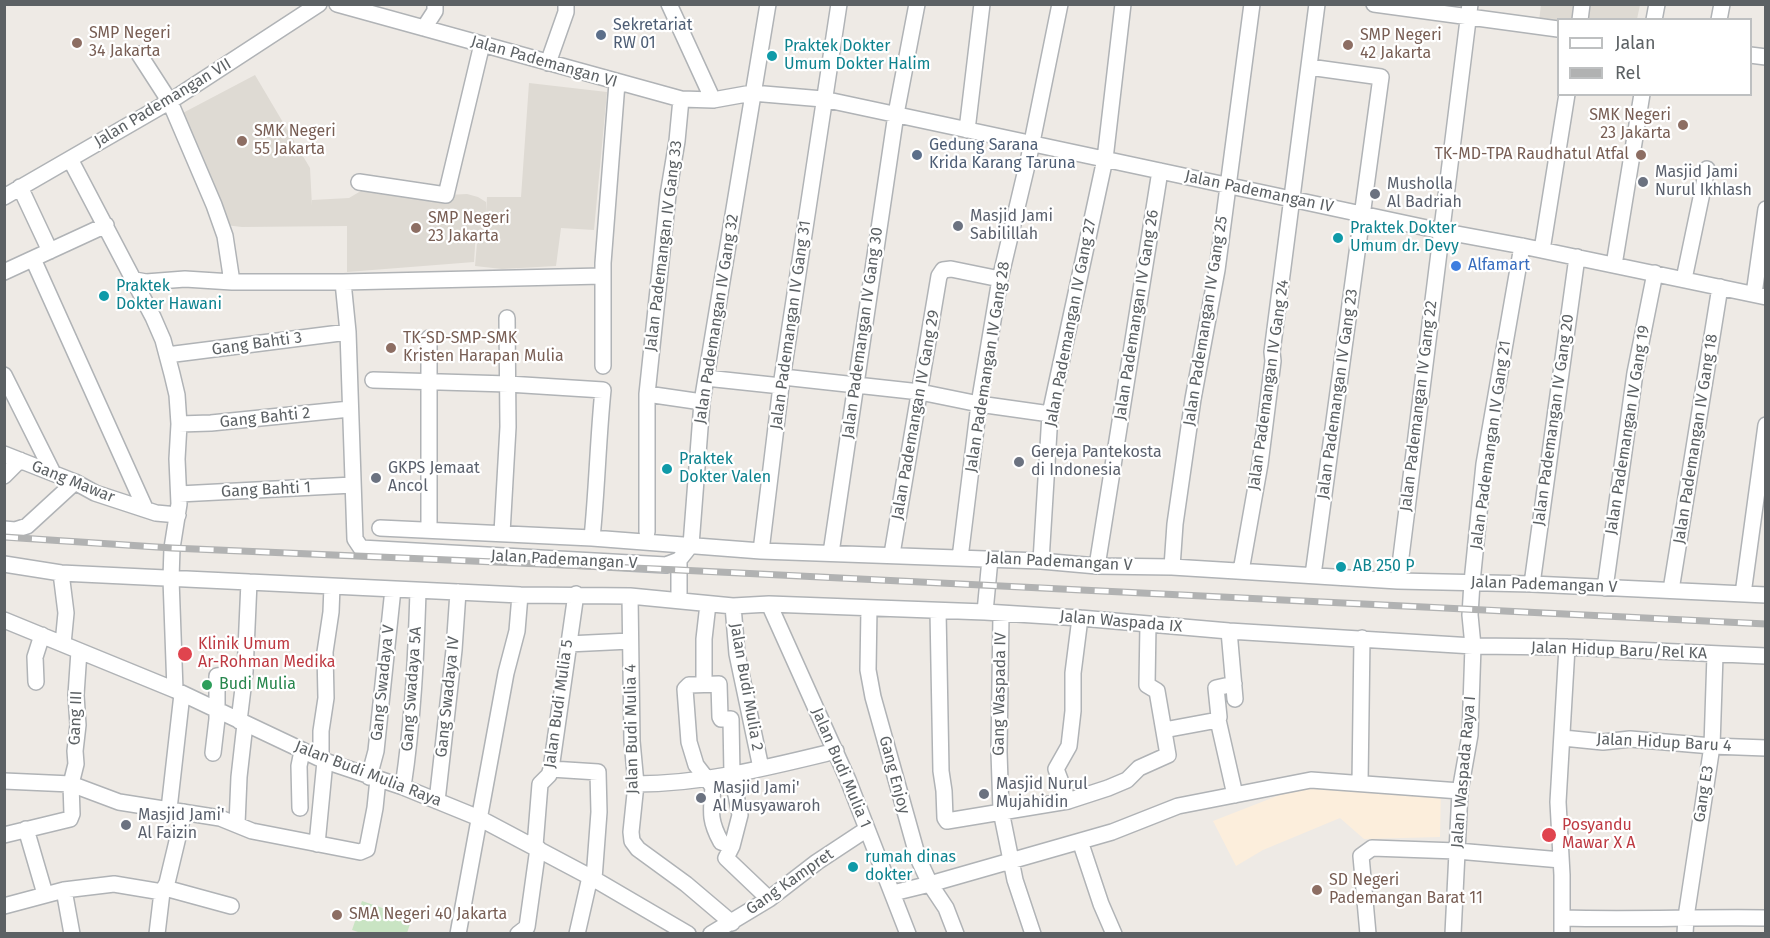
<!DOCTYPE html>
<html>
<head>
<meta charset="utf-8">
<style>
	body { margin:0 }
	#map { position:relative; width:1770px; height:938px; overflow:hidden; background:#eeeae5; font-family:"Fira Sans",sans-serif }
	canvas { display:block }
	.frame { position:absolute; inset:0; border:6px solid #5c6164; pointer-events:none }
	.legend { position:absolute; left:1557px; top:18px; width:195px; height:78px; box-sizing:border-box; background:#fff; border:2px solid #bec0c1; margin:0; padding:8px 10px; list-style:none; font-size:18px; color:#5c6164 }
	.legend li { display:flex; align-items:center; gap:12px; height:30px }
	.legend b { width:30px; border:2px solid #bec0c1 }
</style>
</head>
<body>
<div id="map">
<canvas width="1770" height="938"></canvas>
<div class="frame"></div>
<ul class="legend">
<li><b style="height:8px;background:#fff"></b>Jalan</li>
<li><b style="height:8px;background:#b1b2b2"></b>Rel</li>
</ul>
</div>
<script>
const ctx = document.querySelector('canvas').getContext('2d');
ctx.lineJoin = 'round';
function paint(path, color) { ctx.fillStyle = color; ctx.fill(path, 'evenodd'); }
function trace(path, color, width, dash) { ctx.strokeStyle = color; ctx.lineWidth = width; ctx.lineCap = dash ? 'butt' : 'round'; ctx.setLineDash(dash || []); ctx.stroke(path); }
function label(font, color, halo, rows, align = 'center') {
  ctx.font = font + ' "Fira Sans",sans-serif'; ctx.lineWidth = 4.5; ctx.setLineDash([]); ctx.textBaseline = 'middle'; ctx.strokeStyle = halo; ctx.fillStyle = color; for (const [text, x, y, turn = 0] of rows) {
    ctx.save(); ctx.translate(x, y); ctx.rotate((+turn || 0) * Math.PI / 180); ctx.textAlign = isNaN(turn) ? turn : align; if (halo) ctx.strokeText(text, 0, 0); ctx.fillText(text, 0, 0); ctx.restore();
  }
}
paint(new Path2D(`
	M1441 786 1440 837 1364 839 1340 818 1263 850 1236 866 1213 821 1300 787Z`), '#fceedc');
paint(new Path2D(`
	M1541 5H1640L1637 19 1558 20V24L1539 21Z
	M255 75 310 168 312 206V200L349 198 366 188 447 195 467 194 478 197 486 202V212L487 197H521L529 83 607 92 594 230 561 228 556 266 502 269 475 266 478 231 476 230 474 262 347 272V226L242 227 225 225 179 115Z`), '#dedad3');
paint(new Path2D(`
	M362 901 412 918 407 933H361L352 930Z`), '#c9e4c3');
const minor = new Path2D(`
	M337 4 681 99 713 100 752 93 823 99 1441 231 1522 246 1766 297
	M669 4 713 100
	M1374 4 1558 29
	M1580 20 1582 4
	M1654 20 1657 4
	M1719 20 1722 4
	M424 28 435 11V4
	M139 54 170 102 214 205 225 236 232 282
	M1750 55 1766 57
	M548 63 566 12V4
	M1309 67 1381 77 1313 575
	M967 130 982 4
	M70 159 153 317 163 340 172 374 177 395 179 424 177 459 179 504 172 548 171 579 175 690
	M359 182 446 195 482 44
	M20 187 50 251
	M4 197 172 100 319 4
	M1542 250 1567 94
	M33 259 145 508
	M1614 265 1642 94
	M4 272 106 225
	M1684 279 1707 169
	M135 280 146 282 185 279 232 282H343L602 276
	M343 282 348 332 355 539 361 548 666 565 679 560 691 545
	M1754 294 1766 209
	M429 338V530
	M167 355 348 332
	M603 366V263L617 83
	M4 375 53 473
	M783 377 920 392 979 404 1050 414
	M706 378 781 386
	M373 380 508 384 603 390C598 439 597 489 592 538
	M647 394 702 402
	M179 424 211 423 350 409
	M4 454 75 482 95 493 156 513 178 515
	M4 476 20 460
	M179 494 353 485
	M380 528 592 538 761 551 1041 561 1097 566 1172 567 1398 581 1532 584 1766 595
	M4 529 15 530 27 526 75 482
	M647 532V394L668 195 677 141 681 99
	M502 533 508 427 507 318
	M691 545 702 402 768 4
	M761 551 781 386 839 4
	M831 553 896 114 917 4
	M892 554 939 276 943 270 951 269 1000 279
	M960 558 979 404 1000 279 1029 157 1060 4
	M679 560V601
	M1041 561 1050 414 1105 159 1123 4
	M4 564 61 573 520 595 630 596 733 606 769 604 985 612 1080 618 1229 631 1473 646 1567 647 1766 656
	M1097 566 1160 171
	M1172 567 1175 524 1193 399 1217 270 1252 4
	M1241 571 1260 464 1273 361 1272 352 1317 4
	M61 573 66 613 63 644
	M1398 581 1470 4
	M1532 584 1577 257
	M1605 588 1635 373 1655 273
	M1671 590 1720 287
	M1743 594 1766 425
	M630 596 632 741 636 784 631 832 632 841 638 849 686 884 732 923
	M769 604 848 780 908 934
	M733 606 737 654 761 768
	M869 608 868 670 873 697 918 858 930 884 946 908 956 934
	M938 611 941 771 944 791 945 818 947 821 1068 801 1108 788 1127 780 1139 768 1168 755 1157 691 1147 685 1148 624
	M985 612 990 559
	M1001 614 999 752 1001 811 1015 880 1033 934
	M4 620 175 690 325 761 403 787 479 818 594 879 688 934
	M1229 631 1235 699
	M568 644 630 641
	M36 682 35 657 42 635
	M704 684V639L708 604
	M1218 720 1235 795
	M239 721 245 672 249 582
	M1164 730 1218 720 1219 717 1216 688 1234 684
	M1563 738 1603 742 1630 739 1712 746 1766 748
	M213 753 217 719V676L245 672
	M321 759V731L326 698 325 652 331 612 332 586
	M551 769 598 772 599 812 594 879
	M369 777 376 751 393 589
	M4 781 71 784 119 802 220 818 252 831 360 852 367 849 375 808 378 779
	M1360 783 1362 638
	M636 784C704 784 770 767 836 751
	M403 787C413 721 416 656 418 591
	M437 801 454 650 458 592
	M1068 801 1056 769 1069 746 1073 711V673L1080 618
	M300 808 299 766 302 751
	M169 809 182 694
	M237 824 239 777 245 724
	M26 829 45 894
	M4 835 70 819 72 814 71 784 76 764 75 751 78 725 76 695 79 651
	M1080 841 1101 904 1114 934
	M317 844 325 761
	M535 846 540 784 549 775 551 769 576 594
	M732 846 721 842C709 820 711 812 713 787L696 765 689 742 685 689 689 685 719 684 720 717 721 719H731L732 775 740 815 732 846 726 858 769 899
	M165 888 231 906
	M64 890 72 934
	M893 893 930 884 1112 832 1178 806 1311 780 1460 791
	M4 906 64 890 114 884 162 892
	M1562 918C1630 920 1698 917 1766 918
	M157 934 162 892 167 883 184 812
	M458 934 506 673 517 631 520 595
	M518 934 527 927 538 848
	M577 934 590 877
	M711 934 769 899 817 862 867 829
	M1368 934 1361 856 1372 848 1457 851 1561 860
	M1453 934 1460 791 1470 735 1473 646 1470 615 1472 582 1484 464 1522 246
	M1562 934V875L1558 802 1567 647
	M1685 934 1686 917 1712 746 1715 655`);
trace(minor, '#b0b3b6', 18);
trace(minor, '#fff', 15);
const rail = new Path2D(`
	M4 537 172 548 679 570 1766 624`);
trace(rail, '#b1b2b2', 7);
trace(rail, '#fff', 4.5, [14]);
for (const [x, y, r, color] of [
	[601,35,6,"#5c6f8a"],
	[77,43,6,"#8d6e63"],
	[1348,45,6,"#8d6e63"],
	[772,56,6,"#0f9aa8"],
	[1683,125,6,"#8d6e63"],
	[242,141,6,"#8d6e63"],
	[917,155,6,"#5c6f8a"],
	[1641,155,6,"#8d6e63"],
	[1643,182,6,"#6b7280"],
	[1375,194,6,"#6b7280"],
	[958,226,6,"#6b7280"],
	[416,228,6,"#8d6e63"],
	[1338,238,6,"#0f9aa8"],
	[1456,266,6,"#3f7fe0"],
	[104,296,6,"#0f9aa8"],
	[391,348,6,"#8d6e63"],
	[1019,462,6,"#6b7280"],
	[667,469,6,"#0f9aa8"],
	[376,478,6,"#6b7280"],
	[1341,567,6,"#0f9aa8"],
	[185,654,8,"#e0444e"],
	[207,685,6,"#2e9e5b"],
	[984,794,6,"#6b7280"],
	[701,798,6,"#6b7280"],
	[126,825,6,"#6b7280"],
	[1549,835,8,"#e0444e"],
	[853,867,6,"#0f9aa8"],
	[1317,890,6,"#8d6e63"],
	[337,915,6,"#8d6e63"]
]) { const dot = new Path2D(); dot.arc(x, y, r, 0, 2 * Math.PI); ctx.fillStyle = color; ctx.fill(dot); trace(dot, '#fff', 2); }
label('16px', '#4e5e75', '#fff', [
	["Sekretariat",613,26],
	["RW 01",613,44],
	["Gedung Sarana",929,146],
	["Krida Karang Taruna",929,164]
], 'left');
label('16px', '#785e54', '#fff', [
	["SMP Negeri",89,34],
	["34 Jakarta",89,52],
	["SMP Negeri",1360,36],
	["42 Jakarta",1360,54],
	["SMK Negeri",1671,116,"right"],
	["23 Jakarta",1671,134,"right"],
	["SMK Negeri",254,132],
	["55 Jakarta",254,150],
	["TK-MD-TPA Raudhatul Atfal",1629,155,"right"],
	["SMP Negeri",428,219],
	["23 Jakarta",428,237],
	["TK-SD-SMP-SMK",403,339],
	["Kristen Harapan Mulia",403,357],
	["SD Negeri",1329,881],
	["Pademangan Barat 11",1329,899],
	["SMA Negeri 40 Jakarta",349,915]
], 'left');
label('16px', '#0d838f', '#fff', [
	["Praktek Dokter",784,47],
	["Umum Dokter Halim",784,65],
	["Praktek Dokter",1350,229],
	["Umum dr. Devy",1350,247],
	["Praktek",116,287],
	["Dokter Hawani",116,305],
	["Praktek",679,460],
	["Dokter Valen",679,478],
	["AB 250 P",1353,567],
	["rumah dinas",865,858],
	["dokter",865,876]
], 'left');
label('16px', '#5c6164', '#fff', [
	["Jalan Pademangan VI",544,62,16],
	["Jalan Pademangan VII",163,103,-31],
	["Jalan Pademangan IV",1259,192,12],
	["Jalan Pademangan IV Gang 33",664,246,-83],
	["Jalan Pademangan IV Gang 26",1137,315,-81],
	["Jalan Pademangan IV Gang 32",717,319,-81],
	["Jalan Pademangan IV Gang 25",1206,321,-81],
	["Jalan Pademangan IV Gang 27",1071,323,-79],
	["Jalan Pademangan IV Gang 31",791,325,-82],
	["Jalan Pademangan IV Gang 30",863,333,-82],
	["Gang Bahti 3",257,344,-8],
	["Jalan Pademangan IV Gang 28",988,367,-81],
	["Jalan Pademangan IV Gang 24",1269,385,-82],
	["Jalan Pademangan IV Gang 23",1338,394,-82],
	["Jalan Pademangan IV Gang 22",1419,406,-83],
	["Jalan Pademangan IV Gang 29",916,415,-80],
	["Gang Bahti 2",265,418,-6],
	["Jalan Pademangan IV Gang 20",1554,420,-82],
	["Jalan Pademangan IV Gang 19",1628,430,-81],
	["Jalan Pademangan IV Gang 18",1696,439,-81],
	["Jalan Pademangan IV Gang 21",1491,445,-82],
	["Gang Mawar",73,482,22],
	["Gang Bahti 1",266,490,-3],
	["Jalan Pademangan V",564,560,3],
	["Jalan Pademangan V",1059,562,3],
	["Jalan Pademangan V",1544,585,2],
	["Jalan Waspada IX",1121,622,5],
	["Jalan Hidup Baru/Rel KA",1619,651,2],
	["Gang Swadaya V",383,683,-84],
	["Jalan Budi Mulia 2",746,687,80],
	["Gang Swadaya 5A",412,689,-86],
	["Gang Waspada IV",1000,694,-89],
	["Gang Swadaya IV",448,697,-84],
	["Jalan Budi Mulia 5",559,704,-82],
	["Gang III",76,718,-88],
	["Jalan Budi Mulia 4",632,729,-91],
	["Jalan Hidup Baru 4",1664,743,3],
	["Jalan Budi Mulia 1",841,768,67],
	["Jalan Waspada Raya I",1464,772,-85],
	["Jalan Budi Mulia Raya",368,774,21],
	["Gang Enjoy",894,775,75],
	["Gang E3",1704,794,-81],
	["Gang Kampret",790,882,-35]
]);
label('16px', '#5b616d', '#fff', [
	["Masjid Jami",1655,173],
	["Nurul Ikhlash",1655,191],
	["Musholla",1387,185],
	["Al Badriah",1387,203],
	["Masjid Jami",970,217],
	["Sabilillah",970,235],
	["Gereja Pantekosta",1031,453],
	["di Indonesia",1031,471],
	["GKPS Jemaat",388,469],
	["Ancol",388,487],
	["Masjid Nurul",996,785],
	["Mujahidin",996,803],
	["Masjid Jami'",713,789],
	["Al Musyawaroh",713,807],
	["Masjid Jami'",138,816],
	["Al Faizin",138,834]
], 'left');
label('16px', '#366cbe', '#fff', [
	["Alfamart",1468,266]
], 'left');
label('16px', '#be3a42', '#fff', [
	["Klinik Umum",198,645],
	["Ar-Rohman Medika",198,663],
	["Posyandu",1562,826],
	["Mawar X A",1562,844]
], 'left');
label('16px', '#27864d', '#fff', [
	["Budi Mulia",219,685]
], 'left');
</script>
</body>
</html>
